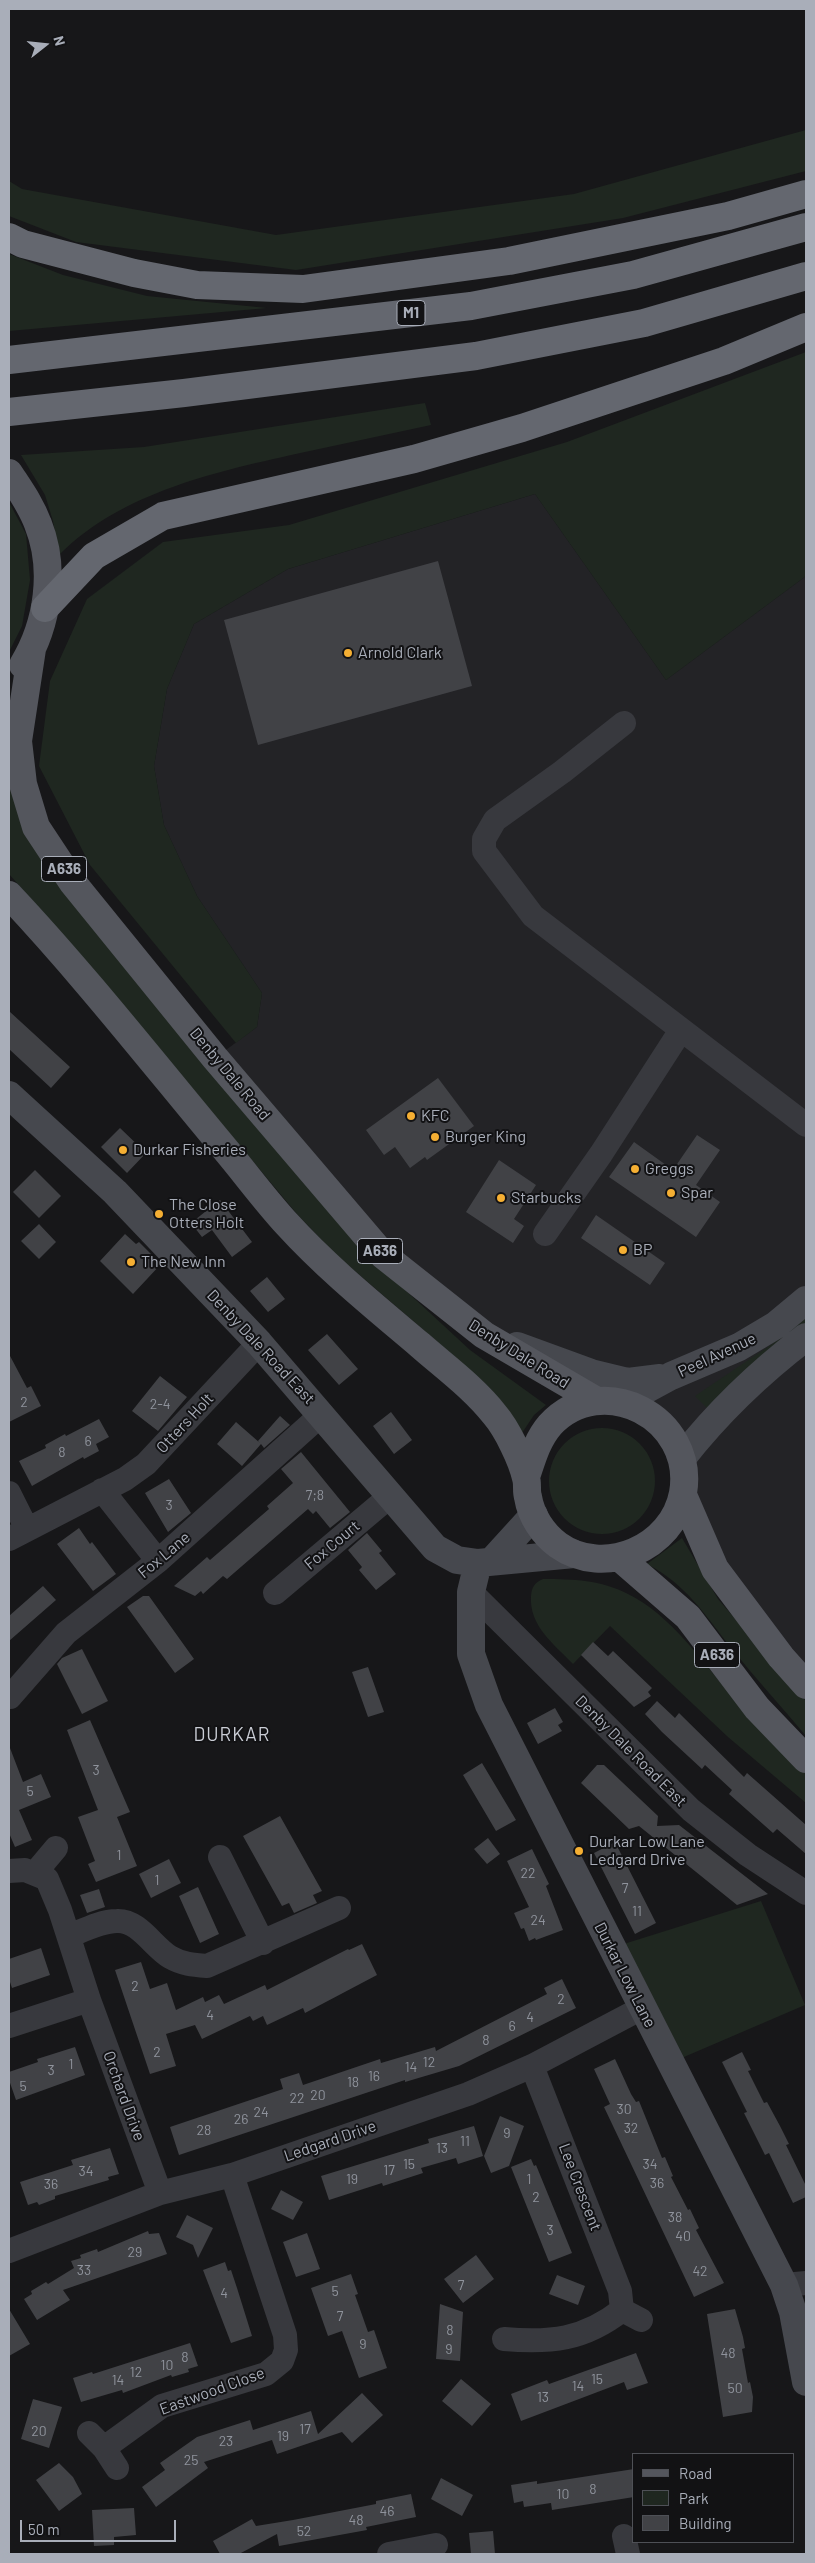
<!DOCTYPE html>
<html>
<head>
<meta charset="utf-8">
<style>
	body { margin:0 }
	#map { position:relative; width:815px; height:2563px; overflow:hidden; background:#171719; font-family:Barlow,sans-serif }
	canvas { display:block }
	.frame { position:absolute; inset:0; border:10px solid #a9aeb9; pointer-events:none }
	.legend { position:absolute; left:632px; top:2453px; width:162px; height:90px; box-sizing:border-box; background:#121214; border:1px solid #4e5056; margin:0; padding:6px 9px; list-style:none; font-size:15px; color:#a9aeb9 }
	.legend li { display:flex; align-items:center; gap:10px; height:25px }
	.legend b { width:25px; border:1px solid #4e5056 }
	.north { position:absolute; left:20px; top:20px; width:50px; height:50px; -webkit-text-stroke:4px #121214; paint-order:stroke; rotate:74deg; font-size:14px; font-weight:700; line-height:20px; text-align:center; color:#a9aeb9 }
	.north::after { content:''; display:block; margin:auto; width:18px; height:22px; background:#a9aeb9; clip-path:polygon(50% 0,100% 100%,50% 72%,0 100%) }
	.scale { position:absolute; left:20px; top:2520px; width:156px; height:22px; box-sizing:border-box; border:2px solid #a9aeb9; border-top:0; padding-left:6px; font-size:15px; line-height:18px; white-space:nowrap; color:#a9aeb9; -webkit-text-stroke:4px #121214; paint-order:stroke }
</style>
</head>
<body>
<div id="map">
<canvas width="815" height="2563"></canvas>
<div class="frame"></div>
<ul class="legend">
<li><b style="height:6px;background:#54565d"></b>Road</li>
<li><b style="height:14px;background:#1f2720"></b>Park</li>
<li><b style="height:14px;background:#414246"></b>Building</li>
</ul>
<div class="north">N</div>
<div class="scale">50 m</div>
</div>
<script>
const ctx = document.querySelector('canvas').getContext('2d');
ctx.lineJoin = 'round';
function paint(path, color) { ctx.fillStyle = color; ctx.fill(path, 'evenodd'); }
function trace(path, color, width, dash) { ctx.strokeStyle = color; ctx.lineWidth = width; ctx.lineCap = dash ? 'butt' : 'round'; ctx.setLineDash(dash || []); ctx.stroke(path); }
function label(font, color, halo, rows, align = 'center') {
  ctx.font = font + ' Barlow,sans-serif'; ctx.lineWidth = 4; ctx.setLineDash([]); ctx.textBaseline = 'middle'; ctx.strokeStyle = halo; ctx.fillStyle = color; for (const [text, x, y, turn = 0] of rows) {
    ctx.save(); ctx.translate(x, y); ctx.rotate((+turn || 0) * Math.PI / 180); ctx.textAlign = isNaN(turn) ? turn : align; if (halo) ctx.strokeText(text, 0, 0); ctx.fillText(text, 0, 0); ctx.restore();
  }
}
paint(new Path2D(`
	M535 494 666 680 806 576V1685L715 1569 674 1439 484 1335 383 1255 215 1058 257 1027 262 993 197 896 164 825 154 766 167 689 194 624 288 569Z`), '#232326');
paint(new Path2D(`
	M806 130V171L623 218 296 270 76 242 9 216V181L22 189 276 235 574 194Z
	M9 254 63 275 147 296 267 308 9 331Z
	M806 352V576L666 680 535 494 288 569 194 624 167 689 154 766 164 825 197 896 262 993 257 1027 236 1043 90 865 39 766 50 681 87 599 163 542 289 525 567 442Z
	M425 403 431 425C389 434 347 443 305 452 219 471 123 491 59 555L53 521 45 495 21 455 144 447Z
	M9 502 26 534 30 580 22 626 9 652Z
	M9 774 11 788 403 1288 470 1350 546 1405 534 1415 522 1433 504 1404 462 1363 334 1253 297 1214 83 958 9 874Z
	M806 1311V1325L709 1410 695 1396 781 1338Z
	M549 1481a53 53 0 1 1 106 0a53 53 0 1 1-106 0Z
	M682 1538 718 1599 806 1701V1736C782 1707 756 1679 732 1649 705 1615 687 1585 647 1564Z
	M543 1579C573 1579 601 1580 628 1594 671 1615 702 1662 733 1697 756 1724 781 1749 806 1774V1803L728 1737 610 1626 573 1664C554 1644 529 1626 531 1596 532 1587 534 1583 543 1579Z
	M761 1901 805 2005 670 2063 611 1948Z`), '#1f2720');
paint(new Path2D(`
	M438 561 472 686 258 745 224 620Z
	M9 1011 70 1067 51 1088 9 1049Z
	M438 1078 474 1126 427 1160 425 1157 410 1168 395 1147 384 1155 366 1130Z
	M120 1128 146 1153 127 1173 101 1147Z
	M697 1135 720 1150 696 1185 720 1202 696 1237 609 1177 634 1142 673 1170Z
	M499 1160 536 1185 514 1219 524 1226 513 1243 466 1212Z
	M35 1170 61 1196 39 1218 13 1192Z
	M220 1200 252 1242 232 1257 212 1230 202 1237 191 1223Z
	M596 1215 665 1263 650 1285 581 1238Z
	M39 1224 56 1242 39 1259 21 1241Z
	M125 1234 136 1244 139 1242 161 1264 133 1294 100 1261Z
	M267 1277 285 1299 268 1312 250 1291Z
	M327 1334 358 1369 339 1385 308 1350Z
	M9 1354 27 1388 31 1386 41 1406 9 1422Z
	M160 1376 187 1397 158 1431 132 1411Z
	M391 1412 412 1440 394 1454 373 1426Z
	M280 1416 290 1425 264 1448 261 1444 242 1466 217 1444 236 1422 260 1443 258 1441Z
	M99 1419 109 1437 96 1444 99 1451 84 1459 83 1457 32 1486 19 1461 46 1448 45 1445 65 1434 66 1436Z
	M301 1452 350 1512 330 1528 316 1511 313 1514 308 1509 227 1579 223 1576 203 1594 201 1591 195 1596 174 1586 207 1557 210 1560 269 1509 267 1506 293 1483 281 1469Z
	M169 1479 191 1513 168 1532 145 1493Z
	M79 1528 90 1544 92 1542 116 1574 93 1591 57 1544Z
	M367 1533 382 1551 379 1553 396 1574 376 1590 359 1570 362 1567 348 1550Z
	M43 1586 56 1600 9 1641V1616Z
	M143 1596H149L194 1659 175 1673 127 1607Z
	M593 1642 608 1656 613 1651 652 1688 648 1692 651 1696 634 1707 581 1655Z
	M82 1649 108 1701 82 1714 57 1664 62 1658Z
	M368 1667 384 1712 368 1717 352 1672Z
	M657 1701 675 1718 679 1713 744 1777 747 1773 806 1825V1854L777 1829 773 1833 729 1794 732 1790 705 1765 702 1769 662 1732 645 1714Z
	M555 1708 563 1722 558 1725 562 1731 538 1744 527 1723Z
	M90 1720 130 1812 117 1817 137 1866 96 1882 88 1864 95 1861 78 1817 98 1810 67 1730Z
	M10 1748 23 1782 41 1774 51 1797 19 1810 32 1840 15 1847 9 1833Z
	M482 1763 516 1820 496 1831 463 1775Z
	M597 1765H604L658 1816 657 1826 679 1825 768 1894 737 1905 639 1826 629 1829 581 1783Z
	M280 1816 322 1891 313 1895 317 1903 294 1913 289 1903 282 1906 243 1836Z
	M488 1838 500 1854 487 1864 474 1849Z
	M615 1842 656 1923 635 1934 594 1853Z
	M532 1849 549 1884 546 1886 563 1930 536 1940 535 1938 529 1941 524 1928 521 1929 514 1913 529 1907 507 1861Z
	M169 1859 181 1883 151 1898 139 1874Z
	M198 1887 219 1934 200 1943 179 1896Z
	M99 1889 105 1907 87 1913 80 1895Z
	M362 1944 377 1975 305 2013 303 2008 267 2025 263 2016 253 2021 250 2016 202 2039 195 2025 166 2034 176 2066 150 2074 115 1970 141 1962 150 1989 167 1983 176 2010 203 1997 205 2002 219 1995 224 2004 265 1985 267 1990 348 1949 349 1950Z
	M41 1948 50 1975 12 1988 9 1979V1959Z
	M562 1979 576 2008 459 2066 405 2082V2080L179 2155 170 2127 283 2089 280 2079 299 2073 303 2085 380 2059 381 2063 435 2047 436 2051 547 1994 544 1988Z
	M75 2047 85 2075 16 2100 9 2080V2072L38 2062 37 2059Z
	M742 2052 751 2070 748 2071 764 2103 767 2102 780 2126 789 2144 786 2145 806 2186V2197L793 2203 769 2153 765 2155 744 2113 747 2112 722 2062Z
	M615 2059 631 2094 636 2102 639 2101 662 2158 665 2157 673 2176 671 2177 688 2210 690 2209 699 2228 696 2230 724 2283 694 2297 604 2107 610 2104 594 2069Z
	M500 2116 524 2126 509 2166 491 2173 484 2156Z
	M474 2126 483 2156 458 2164 456 2158 421 2168 423 2173 383 2186 382 2183 329 2200 321 2176 429 2143 428 2139Z
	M110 2148 119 2174 108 2177 109 2180 55 2196V2199L39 2205 37 2202 28 2205 20 2182 73 2165 71 2160Z
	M531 2159 534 2166 536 2165 572 2253 549 2262 511 2167Z
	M281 2190 303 2202 293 2220 271 2209Z
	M187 2215 213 2228 198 2258 193 2245 176 2237Z
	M148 2231 149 2234 159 2233 167 2254 63 2290 70 2300 37 2320 24 2299 32 2294 31 2291 46 2282 48 2284 74 2268 71 2261 81 2258 80 2255 97 2249 98 2252Z
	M307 2233 320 2269 296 2277 283 2242Z
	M476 2255 494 2279 463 2303 444 2279Z
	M225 2262 228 2271 231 2270 237 2288 252 2336 231 2343 203 2270Z
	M351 2274 358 2294 355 2295 368 2332 374 2330 387 2368 359 2378 342 2331 328 2336 311 2288Z
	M557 2275 585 2286 578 2305 549 2294Z
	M440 2304 463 2312 460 2361 436 2359Z
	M9 2309 30 2344 9 2356Z
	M735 2309 743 2337 745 2348 742 2349 748 2383 750 2382 753 2397 752 2412 723 2417 707 2314Z
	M190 2343 198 2366 188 2369 189 2372 172 2377 171 2375 123 2393 122 2390 81 2402 73 2378 92 2372 93 2374Z
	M636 2353 648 2383 627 2390 624 2382 521 2421 511 2394 547 2380 549 2384Z
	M461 2379 491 2404 472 2426 442 2401Z
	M362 2393 383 2415 352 2443 342 2432 277 2454 272 2440 204 2462 208 2468 156 2507 142 2487 165 2470 160 2463 197 2437 250 2420 253 2430 311 2411 318 2434Z
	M33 2399 62 2407 49 2448 21 2439Z
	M59 2463 73 2477 82 2494 59 2511 36 2480Z
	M634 2469V2497L552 2510 551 2503 524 2507 523 2501 514 2503 511 2485 537 2481V2484Z
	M441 2478 473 2495 462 2516 431 2499Z
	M411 2494 416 2517 366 2527 367 2530 279 2546 277 2534 239 2554H220L213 2541 252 2519 256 2526 293 2520 376 2504V2501Z
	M134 2508 136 2535 114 2537V2545L94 2546 92 2510Z
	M493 2531 495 2554H471L469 2533Z`), '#414246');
trace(new Path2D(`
	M624 723 562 772 495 820 484 839V851L533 916 806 1125
	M545 1234 601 1154 681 1030
	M102 1490 158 1561
	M9 1493 27 1529
	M9 1539 125 1479 146 1464 259 1343
	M471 1592 691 1810 748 1855 806 1893
	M275 1593 389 1497
	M10 1697 66 1633 158 1561 322 1414
	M220 1857 263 1943
	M9 1871 25 1870 47 1879 60 1910 89 2000 160 2193
	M35 1873 56 1848
	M69 1936C84 1930 101 1921 117 1921 139 1920 153 1947 170 1957 182 1964 193 1965 207 1966L339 1908
	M9 2026 89 2000
	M9 2251 160 2193 232 2175 468 2094 532 2066 642 2008
	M784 2285 806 2283
	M622 2310 641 2320
	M504 2339C550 2343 584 2340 622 2310L620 2291 532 2066
	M89 2433 104 2448 117 2468
	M104 2448 162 2406 266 2374 282 2361 286 2350 285 2335 232 2175
	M624 2536 628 2554
	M389 2554 436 2545`), '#38393e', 24);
trace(new Path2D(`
	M9 1095 115 1192 259 1343 435 1548 457 1560 478 1563 574 1554
	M517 1346 591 1373 628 1382 660 1378
	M623 1402 671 1376 739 1347 776 1325 806 1300
	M682 1458C718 1412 760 1372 806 1337
	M493 1560 534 1515
	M478 1563 471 1592V1654L489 1705 784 2285 793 2312 806 2382`), '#46484e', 28);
trace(new Path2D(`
	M9 473C20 490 31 505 38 524 56 569 48 624 23 665
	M32 649 18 741 23 784 36 827 73 883 215 1058 383 1255 484 1335 597 1401
	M9 895C85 976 154 1064 225 1149 246 1174 265 1200 287 1224 327 1268 374 1306 420 1345 445 1367 474 1388 495 1415 507 1429 522 1460 526 1478 528 1484 526 1491 528 1497 531 1516 543 1534 558 1545 604 1578 673 1548 683 1493 696 1418 602 1369 550 1425 537 1440 532 1459 526 1477
	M683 1495 715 1569 781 1657 806 1685
	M620 1558 688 1617 757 1708 806 1759`), '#54565d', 28);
trace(new Path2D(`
	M9 237 23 244 134 273 197 285 303 289 509 261 728 216 806 194
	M9 360 471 306 633 275 806 227
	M9 412 184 393 476 356 644 323 806 276
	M45 608 94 556 163 516 414 459 522 428 724 361 806 327`), '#64676f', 28);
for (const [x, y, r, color] of [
	[348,653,5,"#f5af33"],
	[411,1116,5,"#f5af33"],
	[435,1137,5,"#f5af33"],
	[123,1150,5,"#f5af33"],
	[635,1169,5,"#f5af33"],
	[671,1193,5,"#f5af33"],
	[501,1198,5,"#f5af33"],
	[159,1214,5,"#f5af33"],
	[623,1250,5,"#f5af33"],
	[131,1262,5,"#f5af33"],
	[579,1851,5,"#f5af33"]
]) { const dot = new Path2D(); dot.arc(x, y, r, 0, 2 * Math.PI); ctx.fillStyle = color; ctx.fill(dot); trace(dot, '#121214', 2); }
label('14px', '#8f939c', null, [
	["2",24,1402],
	["2-4",160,1404],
	["6",88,1441],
	["8",62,1452],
	["7;8",315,1495],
	["3",169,1505],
	["3",96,1770],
	["5",30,1791],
	["1",119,1855],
	["22",528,1873],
	["1",157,1880],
	["7",625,1888],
	["11",637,1911],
	["24",538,1920],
	["2",135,1986],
	["2",561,1999],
	["4",210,2015],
	["4",530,2017],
	["6",512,2026],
	["8",486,2040],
	["2",157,2052],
	["12",429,2062],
	["1",71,2064],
	["14",411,2067],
	["3",51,2070],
	["16",374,2076],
	["18",353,2082],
	["5",23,2086],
	["20",318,2095],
	["22",297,2098],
	["30",624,2109],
	["24",261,2112],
	["26",241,2119],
	["32",631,2128],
	["28",204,2130],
	["9",507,2133],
	["11",465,2141],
	["13",442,2148],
	["15",409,2164],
	["34",650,2164],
	["17",389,2170],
	["34",86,2171],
	["19",352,2179],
	["1",529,2179],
	["36",657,2183],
	["36",51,2184],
	["2",536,2197],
	["38",675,2217],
	["3",550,2230],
	["40",683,2236],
	["29",135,2252],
	["33",84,2270],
	["42",700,2271],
	["7",461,2285],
	["5",335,2291],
	["4",224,2293],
	["7",340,2316],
	["8",450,2330],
	["9",363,2344],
	["9",449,2349],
	["48",728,2353],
	["8",185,2357],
	["10",167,2365],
	["12",136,2372],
	["15",597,2379],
	["14",118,2380],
	["14",578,2386],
	["50",735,2388],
	["13",543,2397],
	["17",305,2429],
	["20",39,2431],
	["19",283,2436],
	["23",226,2441],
	["25",191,2460],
	["8",593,2489],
	["10",563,2494],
	["46",387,2511],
	["48",356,2520],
	["52",304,2531]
]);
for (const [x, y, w] of [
	[411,313,28],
	[64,869,45],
	[380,1251,45],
	[717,1655,45]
]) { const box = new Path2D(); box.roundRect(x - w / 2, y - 12.5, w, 25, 4); ctx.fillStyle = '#121214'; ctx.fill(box); trace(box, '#a9aeb9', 1); }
label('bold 15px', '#a9aeb9', null, [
	["M1",411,313],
	["A636",64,869],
	["A636",380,1251],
	["A636",717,1655]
]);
label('16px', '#a9aeb9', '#121214', [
	["Arnold Clark",358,653],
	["KFC",421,1116],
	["Burger King",445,1137],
	["Durkar Fisheries",133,1150],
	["Greggs",645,1169],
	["Spar",681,1193],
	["Starbucks",511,1198],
	["The Close",169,1205],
	["Otters Holt",169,1223],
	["BP",633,1250],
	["The New Inn",141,1262],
	["Durkar Low Lane",589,1842],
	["Ledgard Drive",589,1860]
], 'left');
label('16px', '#a9aeb9', '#121214', [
	["Denby Dale Road",230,1074,50],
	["Denby Dale Road East",261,1347,47],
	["Denby Dale Road",519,1354,32],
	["Peel Avenue",717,1355,-25],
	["Otters Holt",185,1423,-47],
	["Fox Court",332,1545,-40],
	["Fox Lane",164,1555,-40],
	["Denby Dale Road East",631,1751,45],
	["Durkar Low Lane",625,1975,63],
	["Orchard Drive",124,2096,70],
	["Ledgard Drive",330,2141,-19],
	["Lee Crescent",580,2187,69],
	["Eastwood Close",212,2391,-20]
]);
ctx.letterSpacing = '1px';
label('19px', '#cacdd5', '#121214', [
	["DURKAR",232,1735]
]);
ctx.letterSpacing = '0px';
</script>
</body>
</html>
